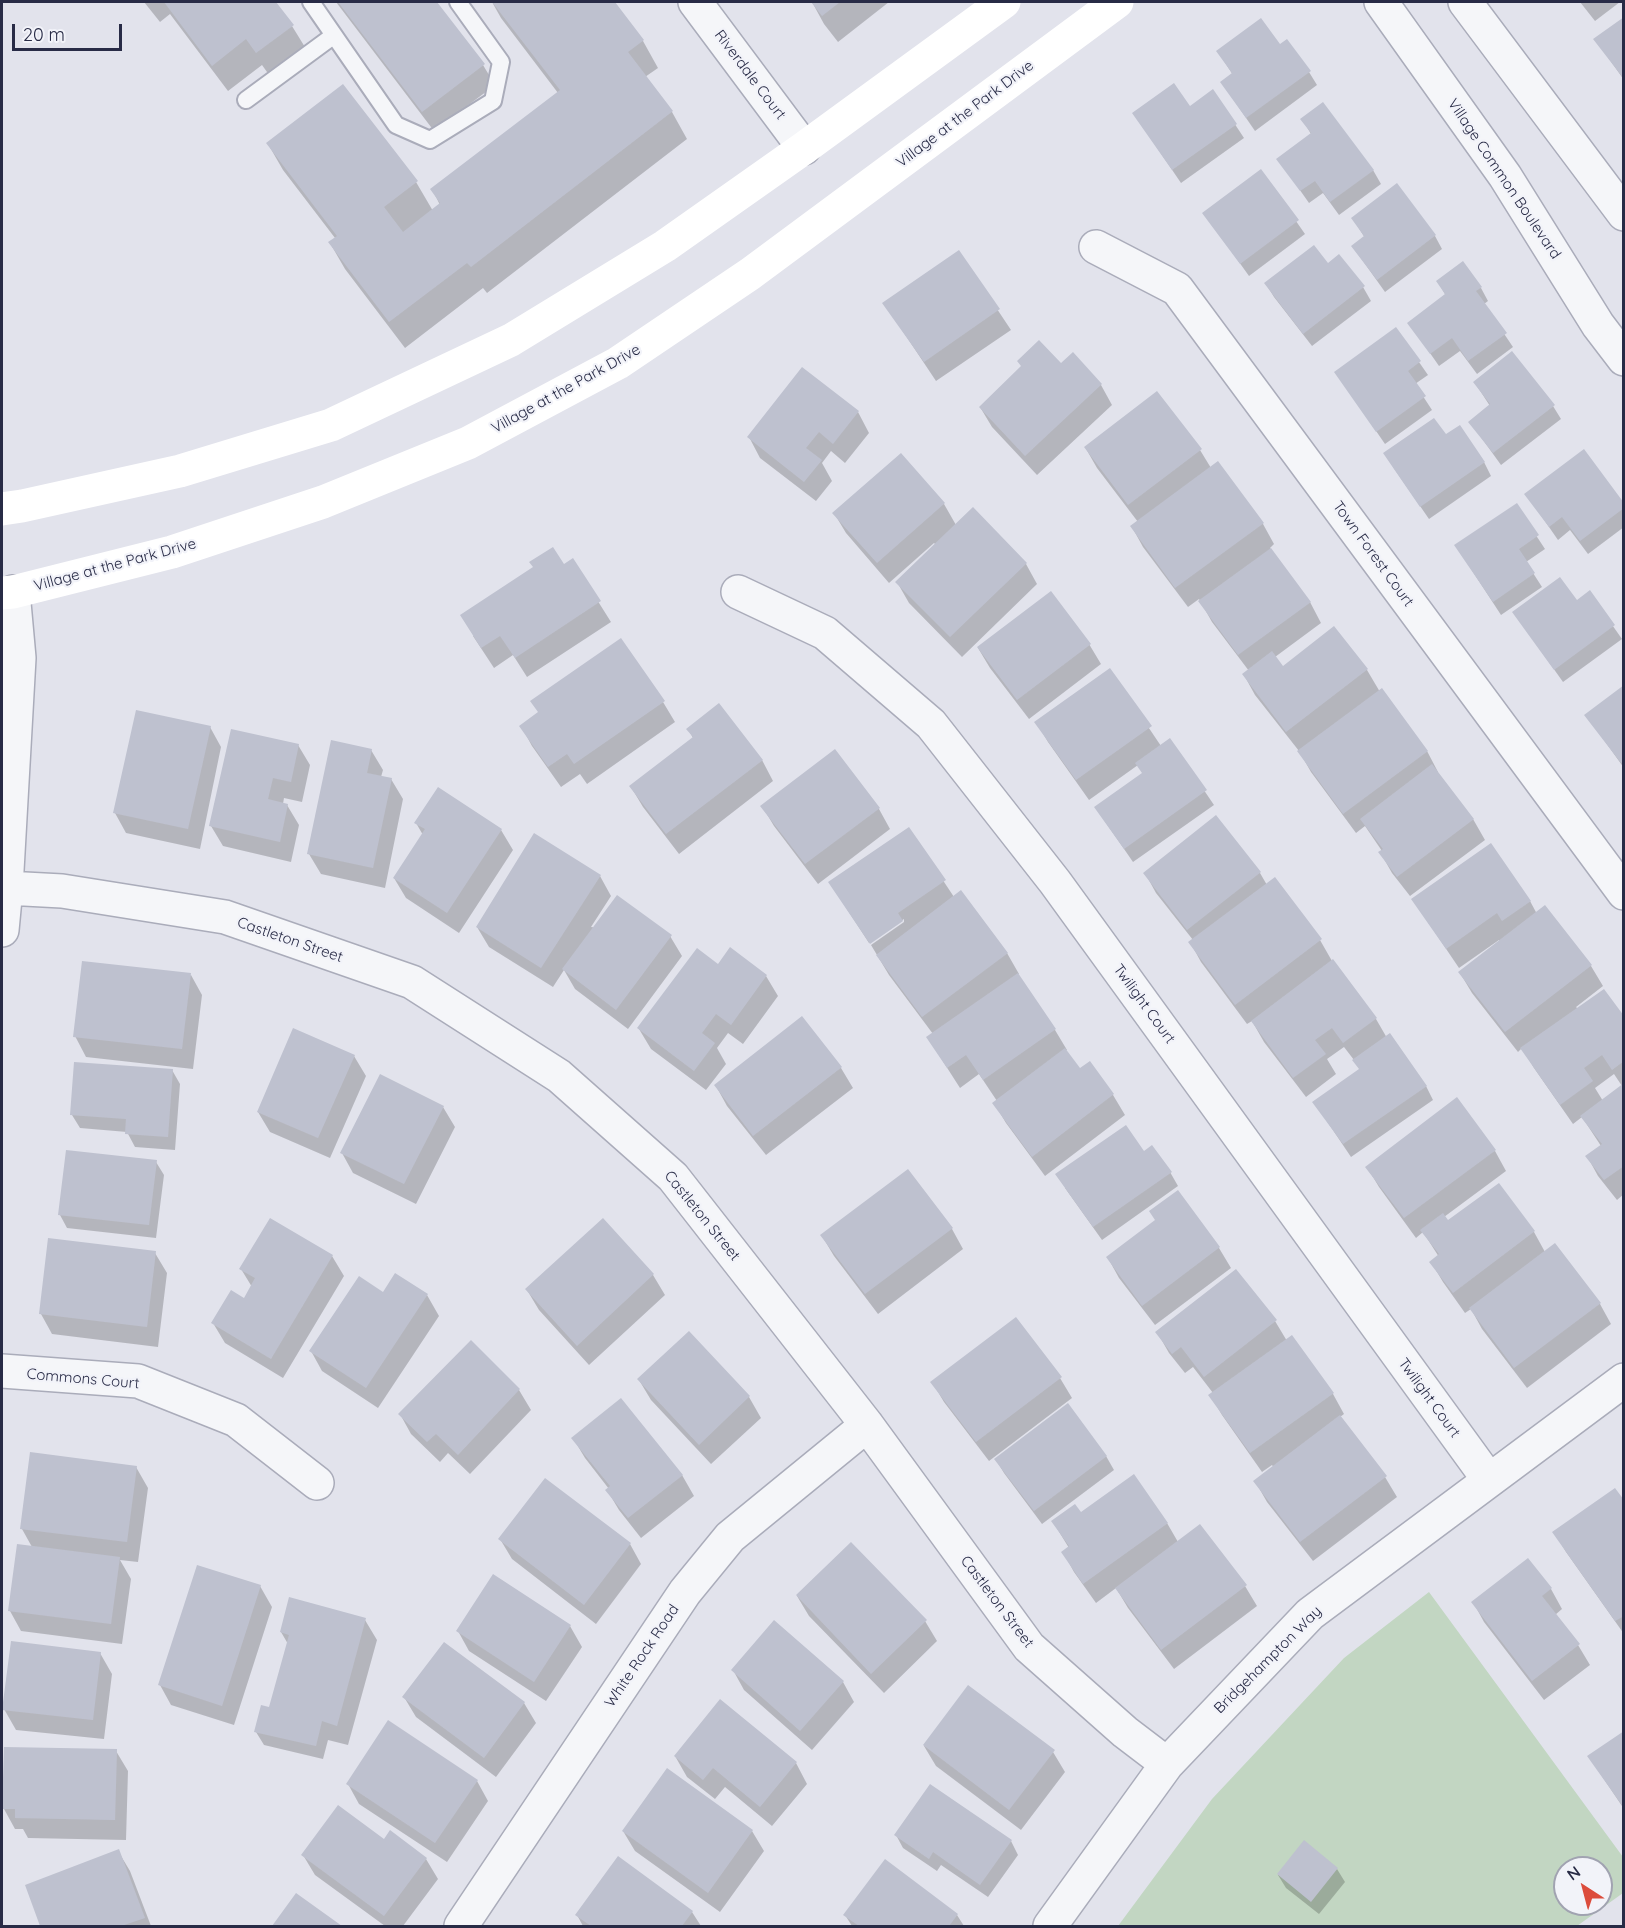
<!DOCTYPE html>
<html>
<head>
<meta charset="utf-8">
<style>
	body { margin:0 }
	#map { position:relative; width:1625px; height:1928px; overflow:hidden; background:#e2e3ec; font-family:Quicksand,sans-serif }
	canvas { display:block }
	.frame { position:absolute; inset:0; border:3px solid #282b46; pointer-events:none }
	.north { position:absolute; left:1553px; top:1856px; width:60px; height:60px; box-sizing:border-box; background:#f2f3f9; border:2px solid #a1a3b1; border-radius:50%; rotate:324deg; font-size:16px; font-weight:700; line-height:24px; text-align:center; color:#282b46 }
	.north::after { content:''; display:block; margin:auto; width:21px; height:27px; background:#dc4c3c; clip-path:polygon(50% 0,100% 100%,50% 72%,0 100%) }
	.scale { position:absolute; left:12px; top:24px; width:110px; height:27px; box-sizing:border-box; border:3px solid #282b46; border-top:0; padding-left:8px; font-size:18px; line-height:21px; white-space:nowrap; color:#282b46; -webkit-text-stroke:4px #f2f3f9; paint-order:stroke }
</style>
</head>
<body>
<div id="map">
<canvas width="1625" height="1928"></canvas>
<div class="frame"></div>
<div class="north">N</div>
<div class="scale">20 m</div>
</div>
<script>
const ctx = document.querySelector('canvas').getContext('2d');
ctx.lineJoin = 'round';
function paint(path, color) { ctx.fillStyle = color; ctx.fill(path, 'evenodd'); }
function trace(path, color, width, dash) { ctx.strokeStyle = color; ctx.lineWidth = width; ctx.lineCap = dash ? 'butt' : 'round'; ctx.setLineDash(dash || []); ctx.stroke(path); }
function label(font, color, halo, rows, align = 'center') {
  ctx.font = font + ' Quicksand,sans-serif'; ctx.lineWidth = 4.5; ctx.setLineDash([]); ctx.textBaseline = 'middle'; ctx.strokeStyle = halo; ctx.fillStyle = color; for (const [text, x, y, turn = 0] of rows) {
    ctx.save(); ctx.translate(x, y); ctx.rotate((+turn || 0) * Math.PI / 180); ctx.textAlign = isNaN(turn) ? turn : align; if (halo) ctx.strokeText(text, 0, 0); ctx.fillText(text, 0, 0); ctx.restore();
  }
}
paint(new Path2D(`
	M1429 1592 1623 1857V1893L1577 1926H1118L1212 1799 1344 1658ZM1565 1868H1601V1904H1565Z`), '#c2d6c2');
paint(new Path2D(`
	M144 2H274L292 26 308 52 272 79 262 65 228 91 170 14 160 22Z
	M336 2H435L483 65 495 85 434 131Z
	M492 2H613L643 41 658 68 645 77 672 112 687 139 487 293 483 288 405 348 345 269 330 243 335 238 283 170 268 144 416 182 433 211 440 205 432 189 558 93 501 18Z
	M812 2H889L838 42 824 24Z
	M1580 2H1620L1595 21Z
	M1624 18V80L1595 39Z
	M1279 46 1309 72 1317 85 1255 131 1222 83 1233 75 1218 52Z
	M1213 91 1244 138 1181 183 1134 114 1189 108Z
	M1302 119 1373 170 1381 184 1339 215 1323 193 1309 203 1278 159 1311 134Z
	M1261 171 1305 234 1249 276 1204 213Z
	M1353 219 1435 236 1442 249 1385 292 1353 247 1365 238Z
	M959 252 1011 330 936 381 884 303Z
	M1328 266 1363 287 1371 301 1312 346 1274 297 1266 284Z
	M1438 282 1481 288 1488 301 1484 304 1513 347 1477 374 1460 351 1439 366 1409 323 1446 296Z
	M1396 329 1428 375 1415 384 1432 410 1385 444 1336 373Z
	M1061 365 1101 385 1112 405 1037 475 992 427 980 407 1022 367Z
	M1475 383 1553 406 1561 419 1501 465 1470 422 1490 406Z
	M858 412 869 433 845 463 831 451 822 463 832 481 816 501 760 458 749 437Z
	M1085 447 1200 450 1211 468 1218 463 1263 524 1274 544 1270 548 1310 602 1321 623 1275 657 1283 668 1367 670 1380 692 1427 751 1438 772 1437 773 1473 819 1485 840 1410 896 1392 873 1380 852 1382 851 1365 826 1356 833 1311 772 1299 751 1255 695 1244 675 1249 671 1212 622 1199 599 1188 607 1143 547 1132 527 1138 522 1097 468Z
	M1484 462 1491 476 1429 519 1393 467Z
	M1526 494 1624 505V527L1588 554 1570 530 1558 540Z
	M944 504 956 525 1026 564 1037 584 962 657 909 603 897 582 936 545 934 543 889 583 846 533 834 513Z
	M1516 505 1545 549 1526 562 1542 587 1501 615 1456 546Z
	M572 560 611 622 527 677 513 655 494 668 473 636Z
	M1589 592 1622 639 1563 682 1514 613 1576 602Z
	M1089 644 1101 664 1029 719 990 668 978 648Z
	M1110 670 1161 746 1170 740 1214 805 1133 862 1104 820 1143 774 1138 765 1089 800 1048 742 1036 722Z
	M1624 687V768L1586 715Z
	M663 702 675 722 587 784 580 774 561 787 532 746 521 726 539 713Z
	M210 727 221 747 200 849 126 833 115 813Z
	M688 729 762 760 773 781 679 854 643 807 631 787 693 738Z
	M298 745 310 765 302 802 284 798 283 804 287 805 299 825 291 862 223 846 211 826Z
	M371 750 383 770 381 777 391 779 403 799 385 888 321 874 309 854Z
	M762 806 879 809 890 829 818 884 774 826Z
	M1216 817 1260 873 1267 885 1320 940 1332 961 1376 1019 1387 1038 1426 1086 1433 1100 1351 1157 1314 1102 1360 1070 1354 1060 1344 1047 1327 1059 1336 1074 1306 1097 1264 1042 1252 1021 1247 1024 1201 962 1190 942 1193 940 1156 893 1145 873Z
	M416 823 501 830 513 850 459 933 406 898 394 878 423 835Z
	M909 829 954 897 1007 953 1019 974 1017 975 1055 1030 1067 1050 1065 1051 1079 1070 1089 1063 1113 1095 1125 1115 1045 1176 1006 1123 994 1103 997 1101 979 1074 960 1088 928 1038 933 1034 889 975 871 945 904 922V919L869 943 830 883Z
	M600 876 611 896 591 927 670 936 682 956 628 1029 575 989 564 970 553 987 489 947 477 927Z
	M1413 900 1530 901 1537 914 1545 908 1591 966 1603 986 1576 1007 1578 1009 1624 1018V1194L1617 1200 1598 1176 1587 1156 1601 1146 1582 1117 1573 1124 1534 1068 1522 1048 1518 1052 1472 993 1460 973 1500 942 1499 940 1459 968ZM1614 1074 1622 1086 1603 1101 1595 1088Z
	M718 966 766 976 778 996 743 1044 728 1033 717 1048 726 1064 706 1090 651 1049 639 1029Z
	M191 975 202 995 193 1069 86 1057 75 1036Z
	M802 1018 841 1068 853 1088 766 1155 727 1106 716 1086Z
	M354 1056 366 1076 330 1158 270 1132 258 1112Z
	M172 1070 180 1084 175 1150 135 1147 127 1132 80 1128 72 1115Z
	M443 1107 455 1127 416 1204 353 1173 342 1153Z
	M1495 1151 1506 1171 1444 1217 1448 1223 1534 1232 1545 1252 1600 1304 1611 1324 1527 1388 1482 1329 1471 1309 1465 1313 1443 1282 1431 1262 1439 1257 1423 1232 1416 1238 1379 1187 1367 1167Z
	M1144 1153 1170 1172 1178 1186 1102 1240 1065 1188Z
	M156 1162 164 1175 156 1238 67 1228 60 1215Z
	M908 1171 952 1229 963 1249 878 1314 834 1256 822 1236Z
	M1177 1192 1219 1248 1231 1268 1155 1325 1119 1278 1108 1258 1156 1221Z
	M602 1220 653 1275 665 1295 589 1365 539 1310 527 1290Z
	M155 1253 167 1273 158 1347 52 1334 41 1314Z
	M332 1256 344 1276 283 1378 225 1343 213 1323 245 1300 252 1287 241 1269Z
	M1236 1271 1275 1321 1287 1341 1292 1337 1333 1394 1344 1414 1340 1417 1385 1477 1397 1497 1313 1561 1267 1502 1255 1481 1274 1468 1272 1465 1262 1472 1222 1415 1210 1395 1213 1393 1193 1367 1185 1373 1169 1353 1157 1332Z
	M383 1294 427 1295 439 1316 378 1408 322 1371 311 1351Z
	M689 1333 749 1397 761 1418 711 1464 651 1400 639 1380Z
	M471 1342 519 1390 531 1410 470 1474 448 1453 440 1462 411 1434 400 1414Z
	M1060 1378 1072 1398 989 1461 944 1402 932 1382Z
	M573 1438 682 1475 694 1496 641 1538 619 1510 607 1490 609 1489 585 1458Z
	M1106 1456 1114 1470 1042 1524 1004 1473 996 1460Z
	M136 1467 148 1488 138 1562 120 1560 131 1579 122 1644 21 1631 10 1611 32 1547 22 1529Z
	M1624 1503V1634L1566 1552 1554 1532Z
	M1080 1514 1167 1523 1178 1542 1245 1586 1257 1606 1174 1669 1128 1608 1116 1588 1096 1603 1074 1572 1063 1552 1069 1548 1053 1522Z
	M500 1539 630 1544 641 1564 596 1624 512 1559Z
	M1528 1560 1551 1589 1562 1609 1555 1615 1578 1645 1590 1665 1544 1700 1484 1622 1473 1602Z
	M260 1586 272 1607 234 1725 171 1705 160 1685Z
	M797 1596 925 1621 937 1641 884 1693 809 1616Z
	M365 1620 377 1640 348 1745 328 1740 323 1759 264 1745 256 1732 272 1710 288 1644 281 1632Z
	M570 1626 582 1647 546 1701 469 1651 458 1631Z
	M444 1644 524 1703 536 1723 496 1777 416 1717 404 1697Z
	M100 1653 112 1674 104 1739 16 1730 4 1709Z
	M733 1670 843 1682 854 1702 812 1750 744 1690Z
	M1624 1733V1809L1589 1757Z
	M924 1746 1053 1752 1065 1772 1021 1830 936 1766Z
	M116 1751 128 1771 126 1840 28 1838 23 1829H15L4 1809Z
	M675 1756 796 1763 807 1784 772 1826 725 1787 715 1799 687 1777Z
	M667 1770 752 1831 764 1851 720 1912 635 1851 623 1831Z
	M477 1781 488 1801 447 1862 359 1804 348 1784Z
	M896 1835 1011 1841 1018 1855 988 1897 941 1865 937 1871 903 1848Z
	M384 1841 426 1859 438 1879 403 1926H385L315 1875 303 1855Z
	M118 1851 130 1871 151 1926H42L27 1886Z
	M885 1862 957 1915 964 1926H852L845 1915Z
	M1337 1869 1345 1882 1319 1914 1286 1888 1278 1875Z
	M296 1895 340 1926H274Z
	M692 1912 701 1926H583L577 1915Z`), '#0003');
paint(new Path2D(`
	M164 2H276L294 25 256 53 246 39 212 66Z
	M338 2H437L485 64 422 112Z
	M492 2H615L644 40 628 52 673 111 471 267 467 263 389 322 328 242 337 236 266 143 343 84 418 181 384 207 403 232 440 203 430 189 560 90Z
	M811 2H840L822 16Z
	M1624 17V79L1593 39Z
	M1261 18 1280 44 1287 39 1311 71 1246 118 1220 82 1232 73 1216 51Z
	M1174 83 1190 106 1213 89 1237 124 1172 170 1132 113Z
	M1323 102 1374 170 1330 202 1315 181 1300 191 1276 159 1311 133 1300 119Z
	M1261 169 1299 220 1240 264 1202 213Z
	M1397 183 1436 235 1377 280 1351 246 1364 236 1351 218Z
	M1314 245 1328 263 1339 254 1365 286 1303 334 1264 283Z
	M959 250 1000 309 924 362 882 303Z
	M1463 261 1482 287 1476 291 1507 333 1468 361 1452 338 1430 354 1407 323 1445 294 1436 281Z
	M1396 327 1421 361 1408 371 1426 396 1376 432 1334 372Z
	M1039 340 1061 363 1073 352 1102 384 1025 456 979 407 1021 366 1017 361Z
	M1512 351 1555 405 1493 453 1468 422 1490 404 1473 382Z
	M802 367 859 411 833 444 819 432 806 448 822 460 804 482 747 437Z
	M1157 391 1202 449 1128 505 1084 447Z
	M1434 418 1446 434 1460 425 1485 462 1420 507 1383 453Z
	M1584 449 1624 503V508L1580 541 1562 517 1549 527 1524 494Z
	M901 453 945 503 877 563 832 513Z
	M1218 461 1264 523 1175 588 1130 526Z
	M1517 503 1539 535 1519 549 1535 573 1493 602 1454 545Z
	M973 507 1027 563 950 637 895 582Z
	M553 547 564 564 573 558 601 601 515 658 500 636 481 648 460 615 533 567 529 562Z
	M1271 548 1311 602 1238 655 1198 601Z
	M1560 577 1577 600 1590 590 1615 625 1554 670 1512 612Z
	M1051 591 1091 644 1017 700 977 647Z
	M1334 626 1368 669 1286 732 1242 674 1272 651 1283 666Z
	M621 638 665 701 574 764 567 754 548 767 519 726 538 712 530 701Z
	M1110 668 1152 726 1076 780 1034 722Z
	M1624 685V761L1621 763 1584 715Z
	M1382 688 1428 751 1343 814 1297 751Z
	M719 703 763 760 666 834 629 786 693 737 686 729Z
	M136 710 211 726 188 829 113 813Z
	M231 729 299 744 291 782 273 778 268 799 288 804 280 842 209 826Z
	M1170 738 1207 790 1124 849 1094 807 1142 773 1135 763Z
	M331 740 372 749 367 773 392 778 373 868 307 854Z
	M835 749 880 808 805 864 760 806Z
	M1432 764 1474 819 1397 877 1378 852 1383 849 1360 819Z
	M438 787 502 829 447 913 393 878 425 829 414 823Z
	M1216 815 1261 872 1187 930 1143 873Z
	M909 827 946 880 898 913 903 921 870 944 828 882Z
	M534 833 601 875 541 968 476 927Z
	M1491 843 1531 901 1502 921 1497 913 1446 949 1411 899Z
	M1275 877 1322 939 1235 1005 1188 942Z
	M961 890 1008 953 922 1017 876 955Z
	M617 895 672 935 616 1010 562 969Z
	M1545 905 1592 965 1505 1032 1458 972Z
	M730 947 767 975 731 1025 716 1014 702 1033 715 1043 694 1071 637 1028 697 948 718 964Z
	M1333 959 1377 1018 1343 1043 1332 1028 1315 1040 1326 1054 1293 1078 1251 1021Z
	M82 961 191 973 182 1049 73 1037Z
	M1018 973 1056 1029 983 1080 966 1055 947 1068 926 1037Z
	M1604 989 1624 1016V1061L1612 1070 1602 1055 1584 1068 1593 1081 1560 1105 1520 1048Z
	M802 1016 842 1067 753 1136 714 1085Z
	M293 1028 355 1055 318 1138 257 1112Z
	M1390 1033 1427 1086 1343 1144 1312 1102 1359 1069 1352 1060Z
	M1065 1048 1080 1068 1090 1061 1114 1094 1032 1157 992 1103Z
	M74 1062 173 1069 168 1137 125 1134 126 1119 70 1115Z
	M380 1074 444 1106 404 1184 340 1153Z
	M1624 1083V1166L1604 1180 1585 1156 1602 1144 1580 1116Z
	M1457 1097 1496 1150 1404 1218 1365 1167Z
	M1126 1125 1144 1151 1152 1145 1172 1172 1093 1227 1055 1174Z
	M66 1150 157 1160 149 1225 58 1215Z
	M908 1169 953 1228 865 1294 820 1235Z
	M1499 1183 1535 1231 1453 1293 1429 1262 1439 1254 1420 1230 1443 1213 1448 1220Z
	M1178 1190 1220 1247 1142 1306 1106 1257 1155 1220 1149 1211Z
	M270 1218 333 1255 271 1359 211 1323 231 1290 244 1298 255 1278 239 1269Z
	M603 1218 654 1274 577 1346 525 1289Z
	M48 1238 156 1251 147 1327 39 1314Z
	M1555 1243 1601 1303 1514 1368 1469 1308Z
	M1236 1269 1277 1320 1204 1377 1181 1347 1172 1354 1155 1332Z
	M395 1273 428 1294 366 1388 309 1351 359 1276 383 1292Z
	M1016 1317 1062 1377 976 1442 930 1382Z
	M689 1331 750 1396 699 1445 637 1379Z
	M1292 1335 1334 1393 1250 1453 1208 1395Z
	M471 1340 520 1389 458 1455 436 1434 427 1442 398 1414Z
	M621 1398 683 1475 628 1518 605 1490 610 1486 571 1438Z
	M1068 1403 1107 1456 1034 1511 994 1459Z
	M1340 1415 1387 1476 1300 1542 1253 1481Z
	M30 1452 137 1466 127 1542 20 1529Z
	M1134 1474 1168 1523 1083 1584 1061 1552 1069 1546 1051 1521 1075 1504 1081 1512Z
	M545 1478 631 1543 584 1605 498 1539Z
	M1615 1488 1624 1500V1616L1615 1621 1552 1532Z
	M1200 1524 1247 1585 1161 1650 1115 1588Z
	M851 1542 927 1620 871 1674 796 1595Z
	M17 1544 120 1557 111 1624 8 1611Z
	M1528 1558 1552 1588 1542 1596 1580 1644 1532 1681 1471 1602Z
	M197 1565 261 1585 222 1706 158 1685Z
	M493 1574 571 1625 534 1682 456 1631Z
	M289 1597 366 1618 337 1726 322 1721 316 1746 254 1732 261 1705 269 1707 289 1635 280 1632Z
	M774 1620 844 1681 800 1731 731 1670Z
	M11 1641 101 1652 93 1720 2 1710Z
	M444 1642 525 1702 484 1758 402 1697Z
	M968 1685 1055 1750 1009 1810 923 1745Z
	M720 1699 797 1762 760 1807 713 1768 703 1780 674 1756Z
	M388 1720 478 1780 435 1843 346 1784Z
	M1624 1731V1808L1587 1756Z
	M4 1747 117 1749 115 1820 15 1818V1809H2Z
	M667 1768 753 1830 708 1893 622 1831Z
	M930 1784 1012 1840 980 1885 933 1852 929 1859 894 1835Z
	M338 1805 384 1839 390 1830 427 1858 384 1916 301 1855Z
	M1304 1840 1338 1868 1311 1902 1277 1874Z
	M119 1849 145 1918 121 1926H40L25 1885Z
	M618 1856 693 1911 682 1926H591L575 1915Z
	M885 1859 958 1914 949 1926H859L843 1915Z
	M296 1893 342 1926H272Z`), '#bec1cf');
const lane = new Path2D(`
	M311 2 396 125 430 140 493 101 501 62 458 2
	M246 100 333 36`);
const street = new Path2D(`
	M695 2 804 148
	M1381 2 1505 176 1598 325 1624 359
	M1465 2 1624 214
	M1096 247 1177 289 1624 893
	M738 592 825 633 931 724 1055 882 1489 1480
	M6 888 62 891 225 917 412 982 559 1076 673 1177 867 1425 1029 1647 1125 1732 1167 1764
	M2 930 6 888 19 658 13 592
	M2 1371 138 1381 236 1420 317 1483
	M461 1926 685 1592 730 1537 867 1425
	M1050 1926 1167 1764 1310 1614 1624 1380`);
trace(lane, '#aaacba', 20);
trace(street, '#aaacba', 36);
trace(lane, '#f5f6f9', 16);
trace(street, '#f5f6f9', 33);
trace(new Path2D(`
	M2 509 22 506 180 471 331 425 511 340 665 246 804 148 1004 2
	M2 593 13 592 172 552 323 502 468 443 618 363 750 274 1117 2`), '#fff', 33);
label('15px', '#282b46', '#f2f3f9', [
	["Riverdale Court",750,75,53],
	["Village at the Park Drive",965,114,-37],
	["Village Common Boulevard",1504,179,56],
	["Village at the Park Drive",566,389,-29],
	["Town Forest Court",1373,554,54],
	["Village at the Park Drive",115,565,-15],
	["Castleton Street",290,940,19],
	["Twilight Court",1144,1004,54],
	["Castleton Street",702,1216,51],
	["Commons Court",83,1379,5],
	["Twilight Court",1429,1398,54],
	["Castleton Street",997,1602,53],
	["White Rock Road",642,1656,-56],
	["Bridgehampton Way",1268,1660,-45]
]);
</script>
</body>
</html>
